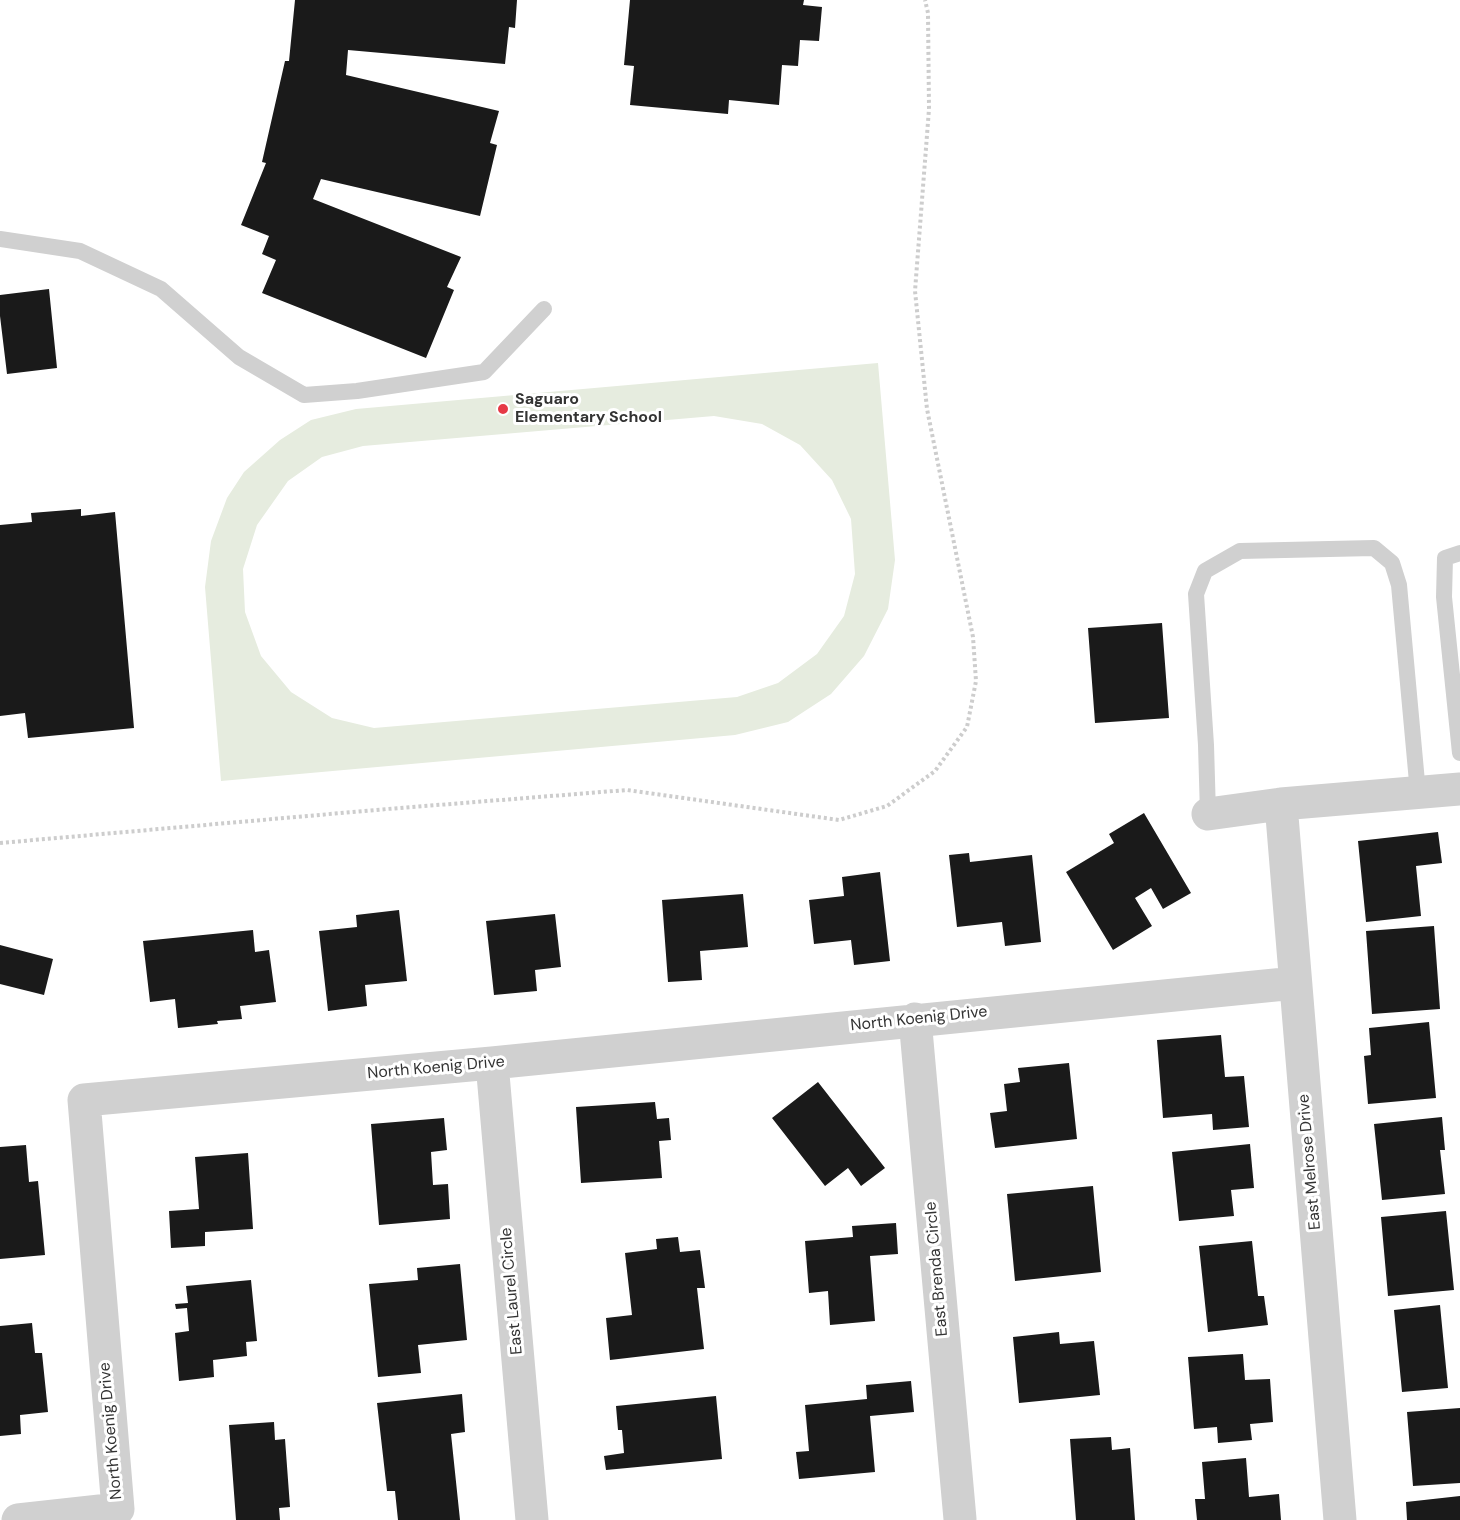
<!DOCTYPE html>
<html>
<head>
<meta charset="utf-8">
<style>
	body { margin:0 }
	canvas { display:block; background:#fff }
</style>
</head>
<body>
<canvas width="1460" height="1520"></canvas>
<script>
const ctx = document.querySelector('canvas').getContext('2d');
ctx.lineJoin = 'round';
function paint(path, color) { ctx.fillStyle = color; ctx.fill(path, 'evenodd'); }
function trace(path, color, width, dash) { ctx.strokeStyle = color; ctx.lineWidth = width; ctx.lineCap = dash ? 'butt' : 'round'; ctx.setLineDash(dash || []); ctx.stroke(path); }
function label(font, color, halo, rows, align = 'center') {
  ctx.font = font + ' "DM Sans",sans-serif'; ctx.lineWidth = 6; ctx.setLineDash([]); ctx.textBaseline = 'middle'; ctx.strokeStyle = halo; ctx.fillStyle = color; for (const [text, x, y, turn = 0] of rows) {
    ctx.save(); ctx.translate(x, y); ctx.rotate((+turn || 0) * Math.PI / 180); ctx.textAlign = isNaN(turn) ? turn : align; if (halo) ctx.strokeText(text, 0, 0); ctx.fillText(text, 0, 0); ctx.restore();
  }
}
paint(new Path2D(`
	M878 363 895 560 888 609 864 656 831 694 788 722 735 735 221 781 205 587 211 541 227 498 244 472 280 440 311 420 356 409ZM714 416 762 424 800 445 832 480 851 519 855 574 844 616 817 654 778 683 737 697 374 728 332 718 291 692 261 656 245 612 243 569 257 525 288 481 322 457 363 446Z`), '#e6ecdf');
paint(new Path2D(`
	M295 0H517L515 28 509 27 505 64 348 50 346 75 499 111 490 143 497 145 480 216 321 179 313 199 461 257 447 287 454 290 426 358 262 293 276 260 262 254 269 236 241 225 266 163 262 162 285 61H289Z
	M630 0H804L803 5 822 7 819 41 800 40 798 66 782 65 779 105 729 100 728 114 630 105 634 66 624 65Z
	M49 289 57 368 7 374 0 316V295Z
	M81 509V516L115 512 134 728 28 738 25 713 0 716V525L32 522 31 513Z
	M1162 623 1169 718 1095 723 1088 628Z
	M1144 813 1191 893 1163 909 1151 888 1135 898 1152 926 1113 950 1066 872 1114 843 1109 834Z
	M1438 832 1442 863 1416 866 1421 916 1366 922 1358 841Z
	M969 853 970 862 1032 855 1041 942 1005 946 1002 922 957 927 949 855Z
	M880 872 890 961 854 965 851 940 814 944 809 900 844 896 842 877Z
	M743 894 748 947 700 951 702 980 668 982 662 900Z
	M399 910 407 981 365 985 367 1006 328 1011 319 931 357 927 356 915Z
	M555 914 561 967 535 970 537 991 494 995 486 921Z
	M1434 926 1440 1009 1372 1014 1366 931Z
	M253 930 255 952 269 950 276 1002 240 1006 242 1019 217 1021 218 1024 178 1028 175 999 150 1002 143 941Z
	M0 945 53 959 44 995 0 984Z
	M1429 1022 1436 1098 1368 1104 1364 1056 1371 1055 1369 1028Z
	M1221 1035 1225 1077 1244 1076 1249 1127 1213 1130 1212 1114 1163 1118 1157 1040Z
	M1069 1063 1077 1139 995 1148 990 1113 1007 1111 1004 1084 1020 1082 1018 1068Z
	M818 1082 885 1168 861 1186 848 1168 825 1186 772 1118Z
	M655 1102 657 1119 669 1118 671 1140 659 1141 662 1178 581 1183 576 1107Z
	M1442 1117 1445 1150H1440L1445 1194 1382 1200 1374 1124Z
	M444 1118 447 1150 431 1152 433 1185 448 1184 450 1219 379 1225 371 1124Z
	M1250 1144 1254 1188 1231 1190 1234 1216 1179 1221 1172 1152Z
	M26 1145 29 1182 38 1181 45 1255 0 1259V1147Z
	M248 1153 253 1229 205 1232V1246L171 1248 169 1211 199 1209 195 1157Z
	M1093 1186 1101 1272 1015 1281 1007 1194Z
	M1446 1211 1454 1290 1388 1296 1381 1217Z
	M896 1223 898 1254 870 1256 875 1321 830 1325 828 1291 809 1293 805 1241 853 1237 852 1226Z
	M678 1237 680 1252 700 1250 705 1288H697L704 1349 610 1360 606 1318 632 1315 625 1253 657 1249 656 1239Z
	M1252 1241 1258 1296H1264L1268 1325 1208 1332 1199 1246Z
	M460 1264 467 1340 418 1345 421 1373 378 1377 369 1284 418 1280 417 1268Z
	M251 1280 257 1341 246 1342 247 1356 213 1360 214 1377 179 1381 175 1333 189 1331 187 1308 176 1309 175 1304 188 1303 186 1286Z
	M1440 1305 1448 1388 1402 1392 1394 1310Z
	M32 1323 35 1353H42L48 1412 20 1415 21 1434 0 1436V1326Z
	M1059 1332 1060 1344 1094 1341 1100 1395 1019 1403 1013 1337Z
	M1243 1354 1245 1380 1270 1379 1273 1422 1250 1424 1252 1440 1218 1443 1217 1427 1194 1429 1188 1357Z
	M911 1381 914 1412 870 1416 875 1472 799 1479 796 1452 809 1451 805 1405 867 1399 866 1385Z
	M462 1394 465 1432 451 1434 460 1520H398L395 1491H387L377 1403Z
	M716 1396 722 1459 606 1470 604 1456 624 1453 622 1430H618L616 1406Z
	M1460 1408V1483L1413 1486 1407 1412Z
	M274 1422 275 1440 285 1439 290 1507 279 1508 280 1520H236L229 1425Z
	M1111 1437 1112 1450 1130 1448 1135 1520H1076L1070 1439Z
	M1246 1458 1249 1497 1279 1494 1281 1520H1197L1195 1499H1205L1202 1462Z
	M1460 1496V1520H1407L1406 1502Z`), '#1a1a1a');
trace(new Path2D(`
	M0 843 387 809 627 790 839 820 887 806 935 771 967 727 976 681 973 637 927 409 915 291 929 109 928 13 925 0`), '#cdcdcd', 4, [3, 3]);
trace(new Path2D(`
	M0 239 80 251 161 289 239 357 304 395 357 391 484 372 544 309
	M1460 553 1445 558 1444 597 1460 753
	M1208 814 1206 745 1196 594 1205 571 1240 551 1374 548 1392 563 1399 585 1418 793`), '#d0d0d0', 16);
trace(new Path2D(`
	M1281 804 1340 1520
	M1208 814 1281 804 1460 789
	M915 1019 960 1519
	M492 1063 532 1520
	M18 1520 118 1509 84 1100 492 1063 1295 983`), '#d0d0d0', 33);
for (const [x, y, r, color] of [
	[503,409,6,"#e63946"]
]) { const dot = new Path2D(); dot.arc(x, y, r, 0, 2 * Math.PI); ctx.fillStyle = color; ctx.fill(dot); trace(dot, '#fff', 2); }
label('bold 16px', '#333', '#fff', [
	["Saguaro",515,400],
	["Elementary School",515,418]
], 'left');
label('16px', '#333', '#fff', [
	["North Koenig Drive",919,1019,-6],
	["North Koenig Drive",436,1068,-5],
	["East Melrose Drive",1310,1162,-95],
	["East Brenda Circle",937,1269,-95],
	["East Laurel Circle",512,1291,-95],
	["North Koenig Drive",111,1431,-95]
]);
</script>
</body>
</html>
